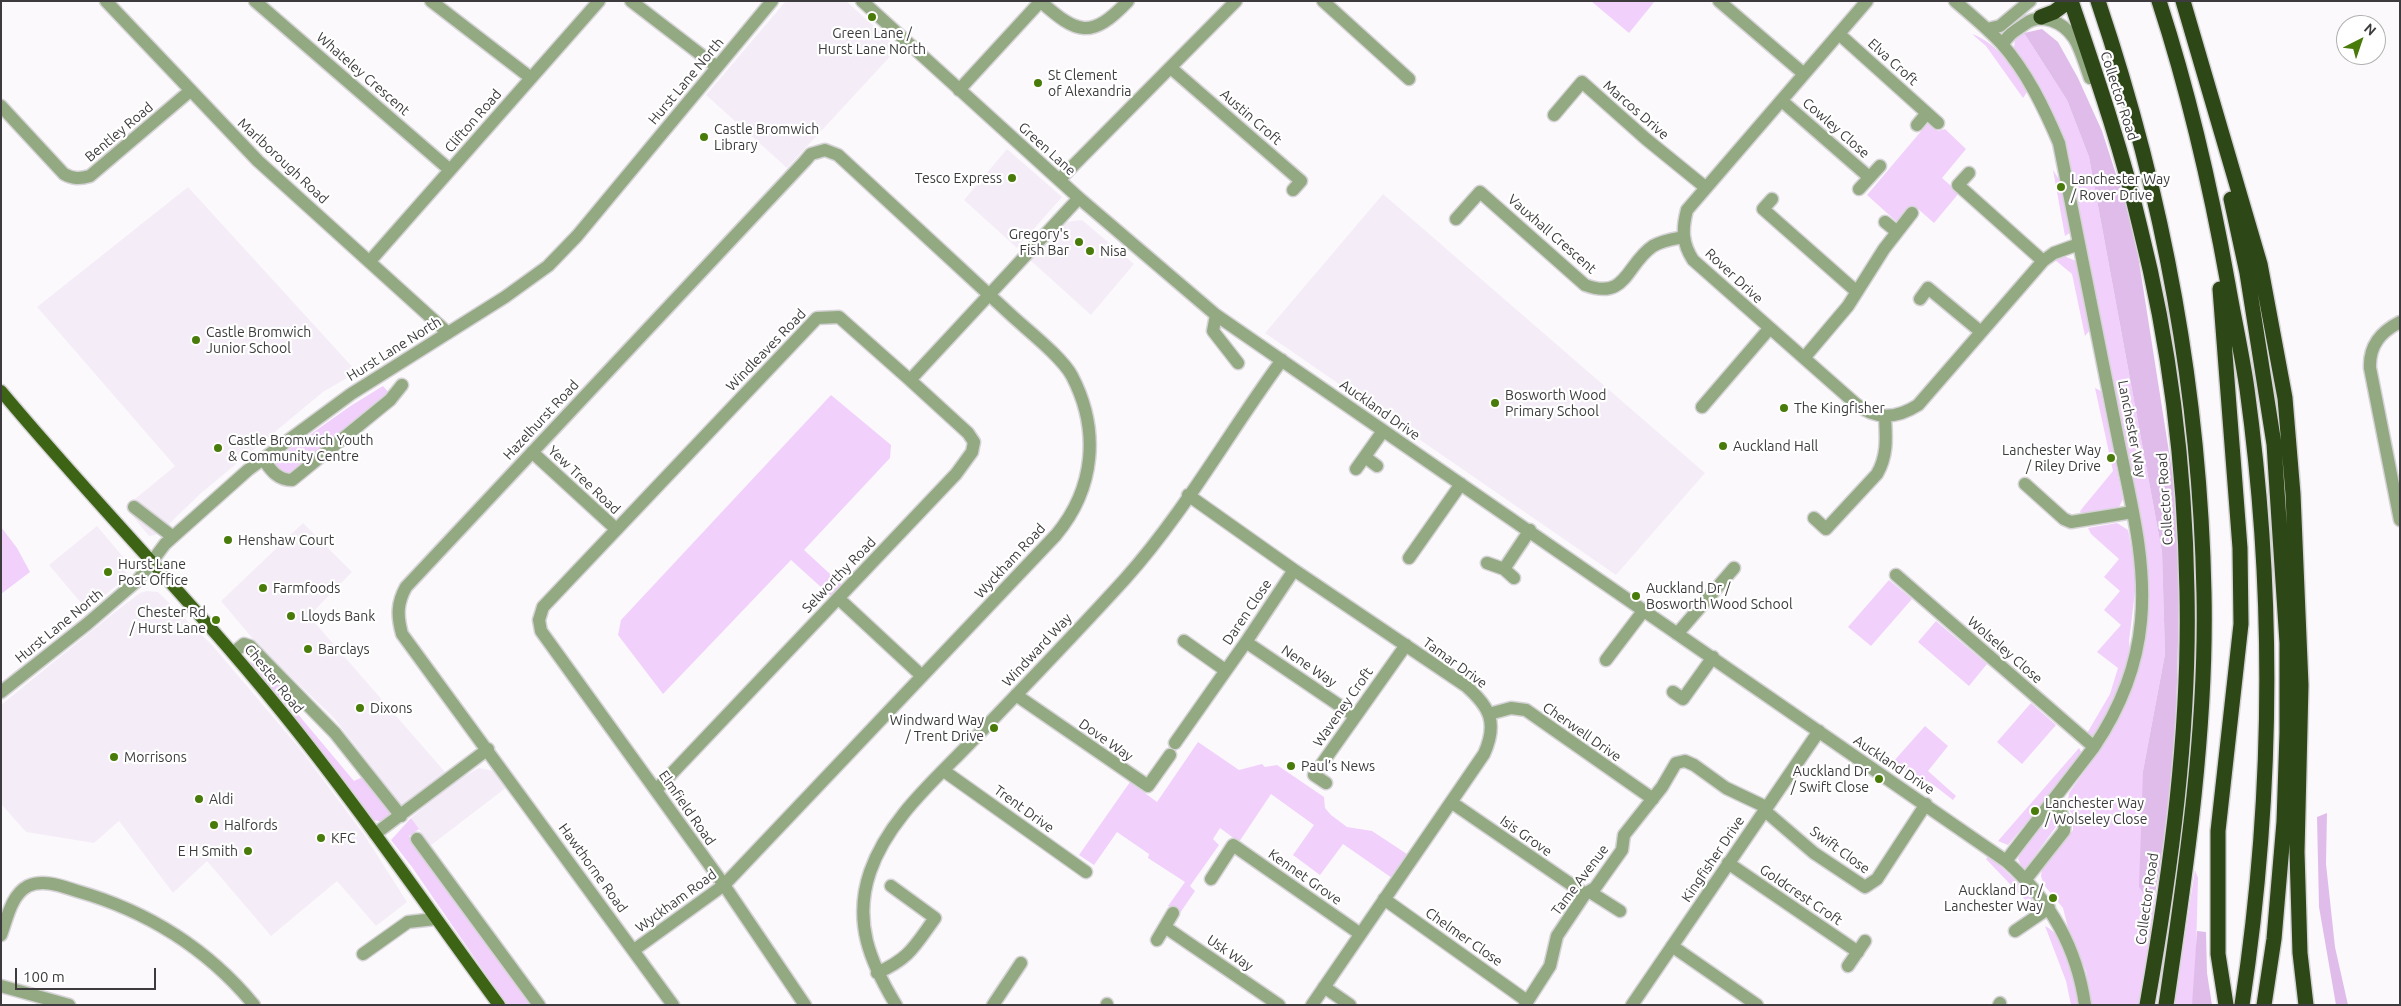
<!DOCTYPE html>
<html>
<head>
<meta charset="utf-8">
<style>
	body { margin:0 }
	#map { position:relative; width:2401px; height:1006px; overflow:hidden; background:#fcf9fd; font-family:Ubuntu,sans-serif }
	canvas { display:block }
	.frame { position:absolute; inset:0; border:2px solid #3d3b3d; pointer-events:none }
	.north { position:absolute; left:2336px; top:15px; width:50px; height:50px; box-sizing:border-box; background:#fff; border:1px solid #b1b1b1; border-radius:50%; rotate:41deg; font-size:14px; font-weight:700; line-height:20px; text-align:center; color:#3d3b3d }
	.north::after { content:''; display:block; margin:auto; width:18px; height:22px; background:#487b09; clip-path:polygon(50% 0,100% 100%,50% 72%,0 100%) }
	.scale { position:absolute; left:15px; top:968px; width:141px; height:22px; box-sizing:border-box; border:2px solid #3d3b3d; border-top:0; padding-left:6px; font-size:15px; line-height:18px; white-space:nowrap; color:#3d3b3d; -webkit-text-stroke:4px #fff; paint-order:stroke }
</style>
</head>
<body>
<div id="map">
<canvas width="2401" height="1006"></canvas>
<div class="frame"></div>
<div class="north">N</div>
<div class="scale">100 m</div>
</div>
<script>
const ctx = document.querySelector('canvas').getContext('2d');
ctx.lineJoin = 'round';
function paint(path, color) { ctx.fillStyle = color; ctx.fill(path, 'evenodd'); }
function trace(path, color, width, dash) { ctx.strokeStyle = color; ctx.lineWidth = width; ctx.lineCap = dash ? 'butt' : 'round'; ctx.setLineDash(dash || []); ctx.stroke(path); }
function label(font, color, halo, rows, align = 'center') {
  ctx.font = font + ' Ubuntu,sans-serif'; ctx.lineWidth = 4.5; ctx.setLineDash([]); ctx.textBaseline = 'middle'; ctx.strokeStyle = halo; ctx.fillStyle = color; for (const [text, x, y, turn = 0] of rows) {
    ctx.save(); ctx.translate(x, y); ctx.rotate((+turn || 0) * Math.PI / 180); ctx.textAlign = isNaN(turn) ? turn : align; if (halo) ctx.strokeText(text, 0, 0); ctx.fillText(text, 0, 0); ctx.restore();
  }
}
paint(new Path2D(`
	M786 1H846L898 48 787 168 706 95Z
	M1007 149 1062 197 1017 248 964 200Z
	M188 187 357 372 323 392 200 494 167 526 155 535 149 536 126 508 135 499 175 466 37 307Z
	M1383 194 1705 473 1616 575 1265 333Z
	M1082 220 1134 264 1091 315 1030 260 1065 222Z
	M303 523 352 572 309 616 445 772 409 804 402 806 334 718 258 645 221 601Z
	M97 526 129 564 123 580 87 610 49 565Z
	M147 591 158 592 212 645 301 750 365 836 407 902 376 926 337 881 271 936 207 861 173 893 119 821 94 843 26 832 1 804V705L110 616 140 593Z
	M479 768 494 771 507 787 430 846 411 818 453 783Z`), '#f4ecf7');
paint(new Path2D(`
	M1591 1H1655L1629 33Z
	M2024 33 2067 100 2089 157 2162 552 2165 654 2143 771 2144 894H2155L2153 935 2140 1005H2091L2086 971 2069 932 2063 908 2044 885 2041 876 2042 870 2073 830V815L2067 807 2069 793 2110 735 2123 709 2138 665 2147 592 2074 191 2014 48 2015 39Z
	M1972 34C1996 42 2016 70 2027 92L2023 98 1986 46Z
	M1928 123 1938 131 1945 129 1966 149 1942 178 1959 193 1934 223 1917 208 1912 206 1897 222 1867 195Z
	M2053 170 2062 184 2071 232 2065 236Z
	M2064 256 2076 261 2078 270 2091 329 2085 336 2072 274 2055 260Z
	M383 386 389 393 291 474 284 476 272 466 274 460 352 405Z
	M2095 388 2101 391 2123 499 2119 507 2115 509 2082 516 2080 511 2113 471Z
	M831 395 891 445 890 458 804 550 842 585 832 597 791 560 663 694 618 635 621 620Z
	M2117 523 2128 530 2135 566V592L2129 641 2130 652 2113 705 2095 734 2090 738 2086 735 2110 694 2118 668 2097 652 2121 625 2104 610 2120 591 2104 577 2119 559 2091 534 2088 528Z
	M1 527 17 548 30 572 1 594Z
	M1889 580 1912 599 1871 646 1848 627Z
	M1936 621 1987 664 1969 686 1918 642Z
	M257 659 285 688 281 694 354 781 363 777 391 811 390 816 384 822 373 820 250 662Z
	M2031 703 2056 725 2022 764 1997 742Z
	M1925 726 1948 746 1928 771 1956 796 1953 800 1931 783 1906 771 1893 762Z
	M1198 742 1239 770 1262 764 1265 767 1277 765 1324 797 1325 808 1331 815 1347 827 1372 831 1407 854 1392 878 1343 844 1320 875 1293 855 1314 825 1271 794 1239 842 1220 828 1213 839 1219 845 1190 886 1195 891 1180 913 1168 906 1185 882 1148 858 1149 854 1117 832 1094 865 1079 855 1130 782 1157 802Z
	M2079 748 2083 755 2008 845 1998 841Z
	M2053 817 2058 824 2026 868H2022L2018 859 2022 848 2048 818Z
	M411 818 419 829 409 836 532 1005H507L412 867 391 840Z
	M1989 855 2032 896V907L1986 859Z
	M2195 870 2198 878 2195 989 2192 1005H2174Z
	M2045 926C2067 936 2075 983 2078 1005H2071L2066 981Z`), '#f1d0fb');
paint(new Path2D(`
	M2042 29 2058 42 2078 78 2102 131 2134 230 2178 509 2179 600 2176 724 2172 792 2155 894H2144L2139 887 2143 771 2165 654 2162 552 2089 157 2067 100 2024 33Z
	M2327 813 2326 864 2335 947 2348 1005H2336L2319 907 2317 817Z
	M2197 931 2206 932 2207 973 2212 1005H2192Z`), '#e0bceb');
const minor = new Path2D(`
	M106 1 258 161 448 333
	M255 1 450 170
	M431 1 531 78
	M631 1 717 67
	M862 1 1079 198 1216 315 2006 861C2049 899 2077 948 2085 1005
	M1040 1C1077 34 1091 40 1128 1
	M1323 1 1409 79
	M1719 1 1804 74
	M1867 1 1687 210C1682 229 1682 243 1693 260L1856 404C1876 420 1896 419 1918 405L2043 261 2054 253 2079 244
	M1955 1C1971 15 1987 28 2001 43 2027 72 2044 108 2059 143 2078 240 2098 337 2117 434 2129 495 2147 558 2141 621 2137 666 2119 710 2094 747L2006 861
	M1987 29 2000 26 2030 1
	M1839 34 1938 123
	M2003 45C2007 35 2016 30 2025 24 2041 12 2063 22 2074 38 2081 49 2085 65 2090 78
	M1171 68 1301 181 1293 190
	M959 90 1040 2
	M1782 101 1869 177
	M1 106 64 174C73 179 80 179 90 176L190 91
	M1554 115 1582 82 1646 139 1705 187
	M1917 125 1927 113
	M1969 173 1958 185 2043 261
	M1059 180 1236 1
	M1859 189 1880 166
	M1772 199 1763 209 1857 292
	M1456 219 1480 192 1585 285C1627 301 1626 264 1653 246 1663 240 1673 239 1684 237
	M1885 222 1896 231
	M370 261 599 1
	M1920 299 1928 288 1981 332
	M1216 315 1213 331 1238 363
	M2400 322C2380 332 2369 346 2370 368L2400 520
	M1804 358 1848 306 1884 249 1912 213
	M1702 407 1769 329
	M532 452 616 529
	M1365 457 1377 466
	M263 459C271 470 277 480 292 480L390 400 402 385
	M1356 469 1383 431
	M2025 484 2064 519 2071 522 2133 512
	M1188 495 1294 570 1466 686C1490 707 1498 723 1484 754L1312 1005
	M134 507 173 537
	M1814 518 1826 529 1877 474C1888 455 1886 437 1885 417
	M1409 558 1461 484
	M1487 563 1504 569 1514 578
	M1504 569 1530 530
	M1896 575 2094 747
	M838 598 922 676
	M1677 634 1734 568
	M1184 641 1225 670
	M1246 642 1355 716
	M233 653 244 644 250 646 335 733 401 816
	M1606 660 1644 610
	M1 692 87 624 138 580 165 544 248 470 351 394 505 297 548 266 577 236 772 1
	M1673 692 1683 699 1713 657
	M1016 695 1148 786 1170 755
	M1489 714 1511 708 1526 710 1653 799
	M1175 743 1246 642 1294 570
	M944 771 1086 872
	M1326 783 1314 775 1406 645
	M656 790 956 474 972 452 974 442 968 433 910 380
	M1451 802 1585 894
	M1764 810 1814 853 1865 887 1877 879 1926 804
	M375 834 488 749
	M417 839 539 1005
	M1728 863 1858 952
	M1211 879 1233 845 1359 933
	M2026 879 2064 831C2066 817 2061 812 2053 802
	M1590 892 1620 911
	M1384 899 1527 1001
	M1165 927 1279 1005
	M2015 931 2049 908
	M1 935C7 919 11 895 28 886 44 879 61 886 77 891 147 911 207 948 254 1005
	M1157 940 1173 913
	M1672 946 1757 1005
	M634 950 724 885 1056 535C1095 488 1100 430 1072 376 1062 357 1027 330 1010 314 953 261 895 208 838 155L825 150 811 154 805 161 406 587C397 603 397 616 402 634L673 1005
	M363 954 408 922 435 919
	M1848 966 1865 941
	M877 973C910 958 914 947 935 918L891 886
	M1 986 69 1005
	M1324 987 1350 1005
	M805 1005 724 885 541 631 539 620 543 607 817 318 839 317 910 380 1079 198
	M896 1005C870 962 853 922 870 872 888 819 936 779 973 740 1024 687 1075 634 1125 579 1185 512 1229 432 1282 360
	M993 1005 1021 963
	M1107 1005V1004
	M1525 1005 1550 966 1557 936 1585 894 1595 888 1622 850 1624 835 1662 787 1676 763 1685 761 1694 765 1726 788 1766 807
	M1632 1005 1819 731
	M1999 1005 2000 1003`);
const major = new Path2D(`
	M1 391C92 500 192 601 281 711 358 806 427 907 499 1005`);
const highway = new Path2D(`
	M2071 1C2096 75 2122 150 2140 227 2170 345 2185 470 2187 592 2190 730 2171 869 2147 1005
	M2098 1C2163 194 2200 389 2204 593 2207 730 2186 869 2166 1005
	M2159 1C2189 93 2211 189 2228 284 2234 319 2242 354 2247 389 2275 593 2273 801 2242 1005
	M2183 1 2260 264 2285 398 2293 494 2301 685 2297 852 2300 953 2306 1005
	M2041 17 2054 12 2069 1
	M2231 199 2247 273 2274 444 2287 643V733L2284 822 2274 939 2264 1005
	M2220 289 2240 548 2241 624 2218 831V954L2226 1005`);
trace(minor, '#d6d3d7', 15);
trace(major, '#d6d3d7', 15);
trace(highway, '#d6d3d7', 18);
trace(minor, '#92a982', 12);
trace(major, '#3d6415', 12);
trace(highway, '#2d4716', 15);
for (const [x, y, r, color] of [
	[872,17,5,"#487b09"],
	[1038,83,5,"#487b09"],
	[704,137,5,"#487b09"],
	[1012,178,5,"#487b09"],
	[2061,187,5,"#487b09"],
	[1079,242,5,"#487b09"],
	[1090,251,5,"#487b09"],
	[196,340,5,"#487b09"],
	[1495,403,5,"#487b09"],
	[1784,408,5,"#487b09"],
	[1723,446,5,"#487b09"],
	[218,448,5,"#487b09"],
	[2111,458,5,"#487b09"],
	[228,540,5,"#487b09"],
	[108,572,5,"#487b09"],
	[263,588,5,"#487b09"],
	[1636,596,5,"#487b09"],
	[291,616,5,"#487b09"],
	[216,620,5,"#487b09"],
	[308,649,5,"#487b09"],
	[360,708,5,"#487b09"],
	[994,728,5,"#487b09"],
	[114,757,5,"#487b09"],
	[1291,766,5,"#487b09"],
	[1879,779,5,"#487b09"],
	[199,799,5,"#487b09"],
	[2035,811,5,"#487b09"],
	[214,825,5,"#487b09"],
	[321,838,5,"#487b09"],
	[248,851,5,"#487b09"],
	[2053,898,5,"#487b09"]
]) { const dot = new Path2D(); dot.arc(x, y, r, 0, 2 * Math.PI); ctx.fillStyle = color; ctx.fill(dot); trace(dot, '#fff', 2); }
label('14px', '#3d3b3d', '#fff', [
	["Green Lane /",872,33,"center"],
	["Hurst Lane North",872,49,"center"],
	["St Clement",1048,75],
	["of Alexandria",1048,91],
	["Castle Bromwich",714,129],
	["Library",714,145],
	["Tesco Express",1002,178,"right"],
	["Lanchester Way",2071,179],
	["/ Rover Drive",2071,195],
	["Gregory's",1069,234,"right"],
	["Fish Bar",1069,250,"right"],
	["Nisa",1100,251],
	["Castle Bromwich",206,332],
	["Junior School",206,348],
	["Bosworth Wood",1505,395],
	["Primary School",1505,411],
	["The Kingfisher",1794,408],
	["Castle Bromwich Youth",228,440],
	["& Community Centre",228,456],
	["Auckland Hall",1733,446],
	["Lanchester Way",2101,450,"right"],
	["/ Riley Drive",2101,466,"right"],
	["Henshaw Court",238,540],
	["Hurst Lane",118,564],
	["Post Office",118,580],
	["Farmfoods",273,588],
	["Auckland Dr /",1646,588],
	["Bosworth Wood School",1646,604],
	["Chester Rd",206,612,"right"],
	["/ Hurst Lane",206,628,"right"],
	["Lloyds Bank",301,616],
	["Barclays",318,649],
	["Dixons",370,708],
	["Windward Way",984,720,"right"],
	["/ Trent Drive",984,736,"right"],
	["Morrisons",124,757],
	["Paul’s News",1301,766],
	["Auckland Dr",1869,771,"right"],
	["/ Swift Close",1869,787,"right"],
	["Aldi",209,799],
	["Lanchester Way",2045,803],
	["/ Wolseley Close",2045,819],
	["Halfords",224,825],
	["KFC",331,838],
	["E H Smith",238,851,"right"],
	["Auckland Dr /",2043,890,"right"],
	["Lanchester Way",2043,906,"right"]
], 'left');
label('14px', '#3d3b3d', '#fff', [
	["Elva Croft",1893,62,42],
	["Whateley Crescent",363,74,41],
	["Hurst Lane North",686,81,-50],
	["Collector Road",2119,96,72],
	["Marcos Drive",1636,110,41],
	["Austin Croft",1251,117,41],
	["Clifton Road",473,121,-49],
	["Cowley Close",1836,128,41],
	["Bentley Road",119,132,-40],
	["Green Lane",1047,149,42],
	["Marlborough Road",283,161,43],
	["Vauxhall Crescent",1552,234,41],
	["Rover Drive",1734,276,43],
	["Hurst Lane North",394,349,-32],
	["Windleaves Road",766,350,-46],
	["Auckland Drive",1380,410,35],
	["Hazelhurst Road",541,420,-47],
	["Lanchester Way",2132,429,79],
	["Yew Tree Road",584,480,43],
	["Collector Road",2165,499,-94],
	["Wyckham Road",1010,561,-47],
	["Selworthy Road",839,575,-46],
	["Daren Close",1247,612,-56],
	["Hurst Lane North",59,626,-39],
	["Windward Way",1037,650,-47],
	["Wolseley Close",2005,650,41],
	["Tamar Drive",1455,663,36],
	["Nene Way",1309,666,34],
	["Chester Road",274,679,51],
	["Waveney Croft",1343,707,-55],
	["Cherwell Drive",1582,732,35],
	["Dove Way",1106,740,35],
	["Auckland Drive",1894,765,34],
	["Elmfield Road",687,808,55],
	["Trent Drive",1024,809,36],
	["Isis Grove",1526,836,35],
	["Swift Close",1840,850,36],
	["Kingfisher Drive",1713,859,-56],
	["Hawthorne Road",593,868,54],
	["Kennet Grove",1305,877,35],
	["Tame Avenue",1580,880,-53],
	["Goldcrest Croft",1801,895,34],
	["Collector Road",2147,899,-82],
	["Wyckham Road",676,901,-36],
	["Chelmer Close",1464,937,35],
	["Usk Way",1230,953,34]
]);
</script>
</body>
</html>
